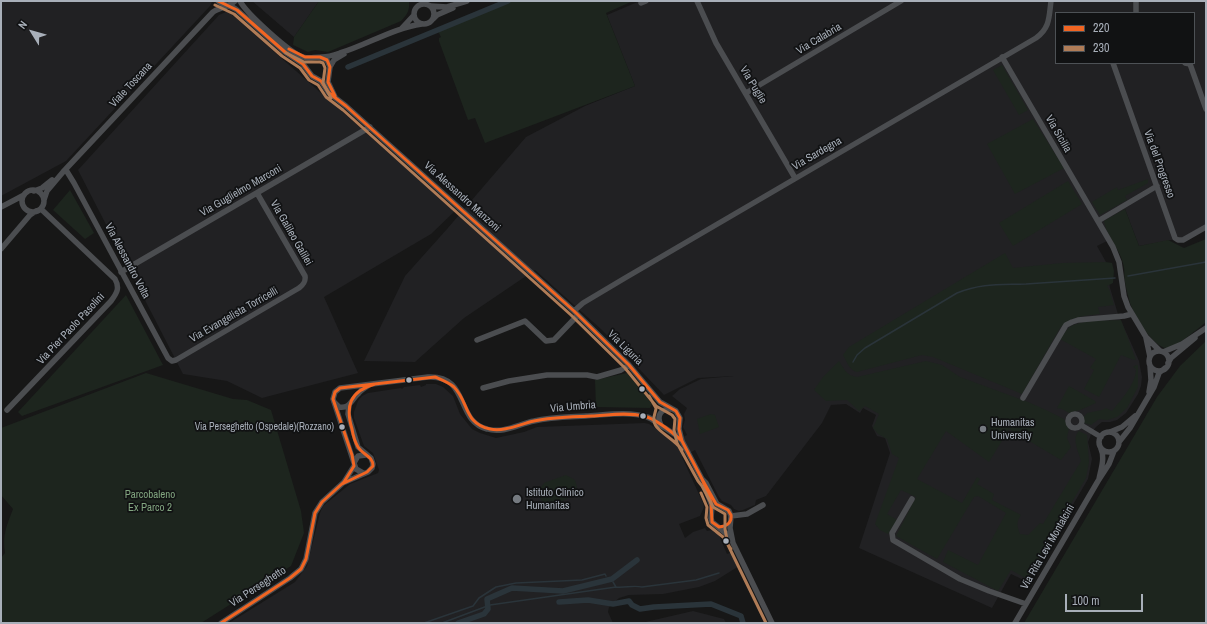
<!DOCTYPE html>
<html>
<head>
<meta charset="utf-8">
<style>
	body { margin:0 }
	#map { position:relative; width:1207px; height:624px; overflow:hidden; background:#171717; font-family:"Archivo Narrow",sans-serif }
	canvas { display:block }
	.frame { position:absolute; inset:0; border:2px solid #a8afb9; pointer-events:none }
	.legend { position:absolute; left:1055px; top:12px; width:140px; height:52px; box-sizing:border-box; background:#111213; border:1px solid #4d5155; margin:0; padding:5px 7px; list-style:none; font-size:12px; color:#a8afb9 }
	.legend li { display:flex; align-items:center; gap:8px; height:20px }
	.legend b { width:20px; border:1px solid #4d5155 }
	.north { position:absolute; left:12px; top:12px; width:40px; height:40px; -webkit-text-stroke:3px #111213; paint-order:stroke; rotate:307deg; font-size:11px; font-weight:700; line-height:16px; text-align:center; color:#a8afb9 }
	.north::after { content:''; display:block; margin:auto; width:14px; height:18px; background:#a8afb9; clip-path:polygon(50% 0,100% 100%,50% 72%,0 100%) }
	.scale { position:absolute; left:1065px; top:594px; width:78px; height:18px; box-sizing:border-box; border:2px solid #a8afb9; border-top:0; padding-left:5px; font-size:12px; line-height:14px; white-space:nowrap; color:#a8afb9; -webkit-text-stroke:3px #111213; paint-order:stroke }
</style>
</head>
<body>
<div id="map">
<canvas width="1207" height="624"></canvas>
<div class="frame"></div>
<ul class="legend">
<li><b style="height:5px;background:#f26522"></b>220</li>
<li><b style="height:5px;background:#b07c57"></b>230</li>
</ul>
<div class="north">N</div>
<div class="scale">100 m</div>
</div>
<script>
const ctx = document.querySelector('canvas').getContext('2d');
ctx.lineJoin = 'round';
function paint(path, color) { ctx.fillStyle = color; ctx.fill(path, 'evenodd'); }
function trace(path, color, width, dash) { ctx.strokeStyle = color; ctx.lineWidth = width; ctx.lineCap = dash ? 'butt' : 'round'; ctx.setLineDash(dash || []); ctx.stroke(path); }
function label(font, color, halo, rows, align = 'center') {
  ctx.font = font + ' "Archivo Narrow",sans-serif'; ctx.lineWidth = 3.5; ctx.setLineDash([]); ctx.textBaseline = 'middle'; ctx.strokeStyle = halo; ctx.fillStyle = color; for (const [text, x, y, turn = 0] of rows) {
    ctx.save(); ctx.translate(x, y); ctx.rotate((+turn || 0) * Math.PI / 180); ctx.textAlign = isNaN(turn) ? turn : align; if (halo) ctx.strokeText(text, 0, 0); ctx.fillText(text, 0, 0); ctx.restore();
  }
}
paint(new Path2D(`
	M1 1H212V2L210 6 66 161 1 196Z
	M252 1H319L294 37Z
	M640 1H1206V224L1182 238 1139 246 1125 209 1111 239 1097 246 1106 262 1110 288 1118 314 1139 361 1142 377 1141 386 1138 394 1126 413 1117 420 1110 422H1102L1096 427 1092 432 1088 442 1092 459 1088 479 1028 582 1011 574 992 608 859 548 890 453 885 438 877 436 872 426 876 415 863 408 860 413 846 404 831 405 822 423 766 496 756 500 755 505 743 510 739 511 734 509 731 505 722 501 719 497 695 450 682 457 703 503 704 507 700 516 679 524 685 538 693 532 705 528 707 531 712 530 715 533H718L727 554 733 552 739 566 715 581 699 587 663 594 629 595 619 598 609 607 608 612 613 623H229L295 582 307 566 320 513 323 506 350 484 378 473 379 470 373 453 364 446 354 418V412L358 401 362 396 368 393 401 388 402 389 404 387 420 385 421 387 426 385V384H436L443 387 453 396 460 414 472 429 480 433 496 438 524 432 537 427 645 423 649 424 676 441 687 435 683 427 685 420 684 414 687 408 672 396 680 389 701 379 734 376 698 378 664 395 602 330 535 270 464 318 415 362 364 361 405 276 447 229 526 137 585 106 635 86 607 15ZM1056 13H1194V63H1056Z
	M226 12H229L455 211 431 234 324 297 358 373 262 398 227 381 183 374 78 170 219 15Z
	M693 611 724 619 726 623H641Z`), '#212123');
paint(new Path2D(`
	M319 1H409C410 10 407 15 401 21L328 52 315 50 308 52 293 45 294 37Z
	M508 1H633L606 13 635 86 485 143 475 118 468 120 439 41V38L441 37 438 31Z
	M1002 65 1028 110 1019 115 993 70Z
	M1033 119 1064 168 1015 194 987 144Z
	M1148 179V183L1125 196 1127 200 1100 215 1092 202 1117 187 1118 190Z
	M1068 181 1082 204 1013 246 999 223Z
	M70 190 94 233 85 239 53 210Z
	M1125 209 1139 246 1168 240 1184 248 1206 239V322C1199 328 1176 347 1168 348 1154 350 1134 314 1130 303 1128 296 1126 288 1125 282 1124 276 1125 269 1123 263 1119 248 1107 237 1104 221Z
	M1005 253 1013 268 1062 263 1106 262 1112 263 1114 271 1113 283 1107 286 1109 289 1114 305 1098 307 1100 314C1084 316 1071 316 1060 328L1022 394 933 357 922 355 857 372C849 370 847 362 843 355L849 347Z
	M126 295 163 365 22 416 18 412Z
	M1121 320 1136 360 1131 359 1121 355 1099 397 1084 389 1094 370 1090 368 1096 359 1060 339C1063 335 1066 330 1070 327 1082 319 1107 321 1121 320Z
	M1206 341V623H1024L1157 397 1180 366Z
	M839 361C844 369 847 376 857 377L926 361 942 365 960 377 1028 402 1046 410 1064 419 1069 428 1067 438 1071 447 1061 460 1009 429 989 462 946 431 917 479 962 503 977 477 980 479 977 484 994 494 992 500 1021 515C1016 522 1017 526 1020 534L1028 535 1040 523 1043 524 1081 461C1079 452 1071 438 1079 431L1087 435 1089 462 1086 478 1027 579 1011 570 998 591 943 562 948 550 978 565 1006 513 978 496 974 497 937 559 896 536 916 497 901 490 887 514 897 520 888 534 880 530 875 524 899 458 892 454 887 439 878 434 873 428 879 414 865 406 859 411 847 400 826 401 814 390 823 377Z
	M1136 365H1138V387L1127 408 1117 417 1107 420 1099 419 1091 425 1084 423 1083 418 1087 413 1102 410 1106 408 1112 411C1121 400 1136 384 1136 369L1133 367Z
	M146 373 233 399 247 400 271 410 301 511 304 533 291 566 201 623H1V558L5 553C2 535 7 525 13 509L1 495V428Z
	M627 373 652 404 650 408 596 407 595 380Z
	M1069 386 1095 401 1096 403 1080 410 1069 413 1062 409 1057 408Z
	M711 414 715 415 719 427 700 434 697 419Z
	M566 475 575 480 577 487C574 499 556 505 544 504L537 493 544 483Z`), '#1d251e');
trace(new Path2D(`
	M1128 276 1206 262
	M853 362 857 355 865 348 957 293C982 283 1000 285 1026 284 1056 282 1086 280 1115 278
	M613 582 616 587
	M424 623 473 606 479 598 496 587 516 583 582 580 605 574 606 576
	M442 623 490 605 616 587C625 588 633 585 642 587L696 580 719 573`), '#2a343a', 1.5);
trace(new Path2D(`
	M348 67 508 1
	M559 602 588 600 613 604 629 601 632 605 640 609 654 607 711 604 741 616 743 623
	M458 623 484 614 488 609 487 599 512 588 563 591 612 579 637 560`), '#2a343a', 5.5);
trace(new Path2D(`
	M218 1C224 6 231 5 237 10L285 52 303 64 312 76 321 81 329 93 346 106 574 311 629 365 660 402 676 411 680 418 679 429 682 441 702 479 706 483 717 504 729 511 731 516 730 528 733 543 772 623
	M240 1C246 13 290 53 303 57 312 60 319 54 327 60L330 67 328 82 335 97
	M697 1 716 43 795 178
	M1136 1V13
	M641 3 646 1
	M414 14a10 10 0 1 1 20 0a10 10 0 1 1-20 0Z
	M431 6 447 7 467 1
	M433 19 437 15 453 8
	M402 28 414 15
	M322 57C328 57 334 55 340 53 367 45 393 28 422 24
	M1002 57 1113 247 1119 262 1124 296 1128 307 1146 337 1160 351
	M1113 63 1175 238 1178 240H1183L1206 227
	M1185 63 1190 64 1206 109
	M330 67 334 60 344 54
	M746 93 901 1
	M66 170 74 183 168 358 172 361 176 360 299 288C303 285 306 282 305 276L257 193
	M22 201a11 11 0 1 1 22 0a11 11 0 1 1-22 0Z
	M34 191 42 188 52 180
	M44 200 47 191 63 172 213 12C220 7 229 7 235 1
	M1 207 24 195
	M1098 221 1157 186
	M1 249 30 215 36 211
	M121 272 370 127
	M574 311 583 303 625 278 1036 38C1050 28 1049 17 1051 1
	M1146 338 1150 357
	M477 340 525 321 546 341 554 340 578 315
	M1149 361a10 10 0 1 1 20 0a10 10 0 1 1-20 0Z
	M1163 352 1182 344 1206 328
	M1168 363 1171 358 1195 338
	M483 388 509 381 547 375H587L597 377 621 370 629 365
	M1149 392 1151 380 1150 366
	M1023 398 1066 325 1072 322 1078 320 1124 316 1132 314
	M334 402 339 407C350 409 351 400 358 394 361 390 365 388 369 385
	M7 410 111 301C117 293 120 288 115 279L41 209
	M1068 421a7 7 0 1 1 14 0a7 7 0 1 1-14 0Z
	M661 425C656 416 661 408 671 409
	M1081 425 1101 437
	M1099 442a10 10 0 1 1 20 0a10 10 0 1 1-20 0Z
	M1110 432 1122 427 1135 416
	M1119 442 1130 428 1154 387 1159 373 1165 368
	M354 463 333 399 335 392 340 388 428 377C470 375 455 421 487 429 503 434 519 424 534 421 551 417 569 417 586 416 604 415 630 411 647 417 654 419 658 425 665 428 671 432 677 435 682 441
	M363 473 356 469 354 463 358 456 366 455
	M1099 479C1101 469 1105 458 1101 449
	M345 482 368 472 372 468 373 464 371 458 358 447 348 414 349 405
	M708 495 712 506 711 518 712 522 727 534 731 540
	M912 499 892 533 893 540 960 579 989 591 1026 604
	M731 516 747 514 763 505
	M221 623 290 578 301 569 306 559 315 513 322 502 344 482 354 466
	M1015 623 1098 481 1109 464 1114 451`), '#4b4d50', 5.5);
trace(new Path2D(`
	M218 1 237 10 285 52 303 64 312 76 321 81 329 93 346 106 574 311 629 365 660 402 676 411 680 418 679 429 682 441 702 479
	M289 49 305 57H320L327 60 330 67 328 82 335 96
	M702 479 716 504 728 510 731 515C732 523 727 526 719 527L712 522 711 502Z
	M342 484 367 472 373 466C373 456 363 455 358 447 355 442 353 435 352 429 345 406 350 391 375 384
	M221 623 290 578 301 569 306 559 315 513 322 502 344 482 354 466 352 455 333 399 335 392 340 388 435 377C442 380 448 382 454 387 469 402 464 424 490 429 505 432 520 424 534 421 553 417 573 417 592 416 609 415 627 412 644 416 658 420 672 432 682 441`), '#f26522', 3);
trace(new Path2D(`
	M215 5 234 14 282 56 300 68 309 80 318 85 326 97 343 110 571 315 625 368 656 406 672 415 675 419 674 430 677 443 698 481 702 486 713 507 725 514V529L728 545 766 623
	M286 53 304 62H320L323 63 325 68 323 83 331 98
	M649 396 656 408C656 412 653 416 654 421 655 431 675 439 682 450
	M701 493 707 507 706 518 708 525 723 537 731 549`), '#b07c57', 3);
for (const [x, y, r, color] of [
	[409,380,3.5,"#a8afb9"],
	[642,389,3.5,"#a8afb9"],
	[643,416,3.5,"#a8afb9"],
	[342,427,3.5,"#a8afb9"],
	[983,429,4,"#757a80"],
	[517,499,5,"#757a80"],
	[726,541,3.5,"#a8afb9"]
]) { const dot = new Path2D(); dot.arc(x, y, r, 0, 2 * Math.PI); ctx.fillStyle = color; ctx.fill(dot); trace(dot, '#111213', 1.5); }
label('10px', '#a8afb9', '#111213', [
	["Via Perseghetto (Ospedale)(Rozzano)",334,427]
], 'right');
label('11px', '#a8afb9', '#111213', [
	["Via Calabria",819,39,-31],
	["Viale Toscana",131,85,-47],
	["Via Puglie",753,85,59],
	["Via Sicilia",1058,134,60],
	["Via Sardegna",817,154,-30],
	["Via del Progresso",1159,164,70],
	["Via Guglielmo Marconi",241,191,-30],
	["Via Alessandro Manzoni",462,197,42],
	["Via Galileo Galilei",291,233,60],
	["Via Alessandro Volta",127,261,62],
	["Via Evangelista Torricelli",234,315,-30],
	["Via Pier Paolo Pasolini",71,329,-47],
	["Via Liguria",625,348,45],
	["Via Umbria",573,407,-5],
	["Via Rita Levi Montalcini",1048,547,-60],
	["Via Perseghetto",258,587,-33]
]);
label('11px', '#a8afb9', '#111213', [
	["Humanitas",991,423],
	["University",991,436],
	["Istituto Clinico",526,493],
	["Humanitas",526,506]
], 'left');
label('11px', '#81a47f', '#111213', [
	["Parcobaleno",150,495],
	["Ex Parco 2",150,508]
]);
</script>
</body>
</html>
